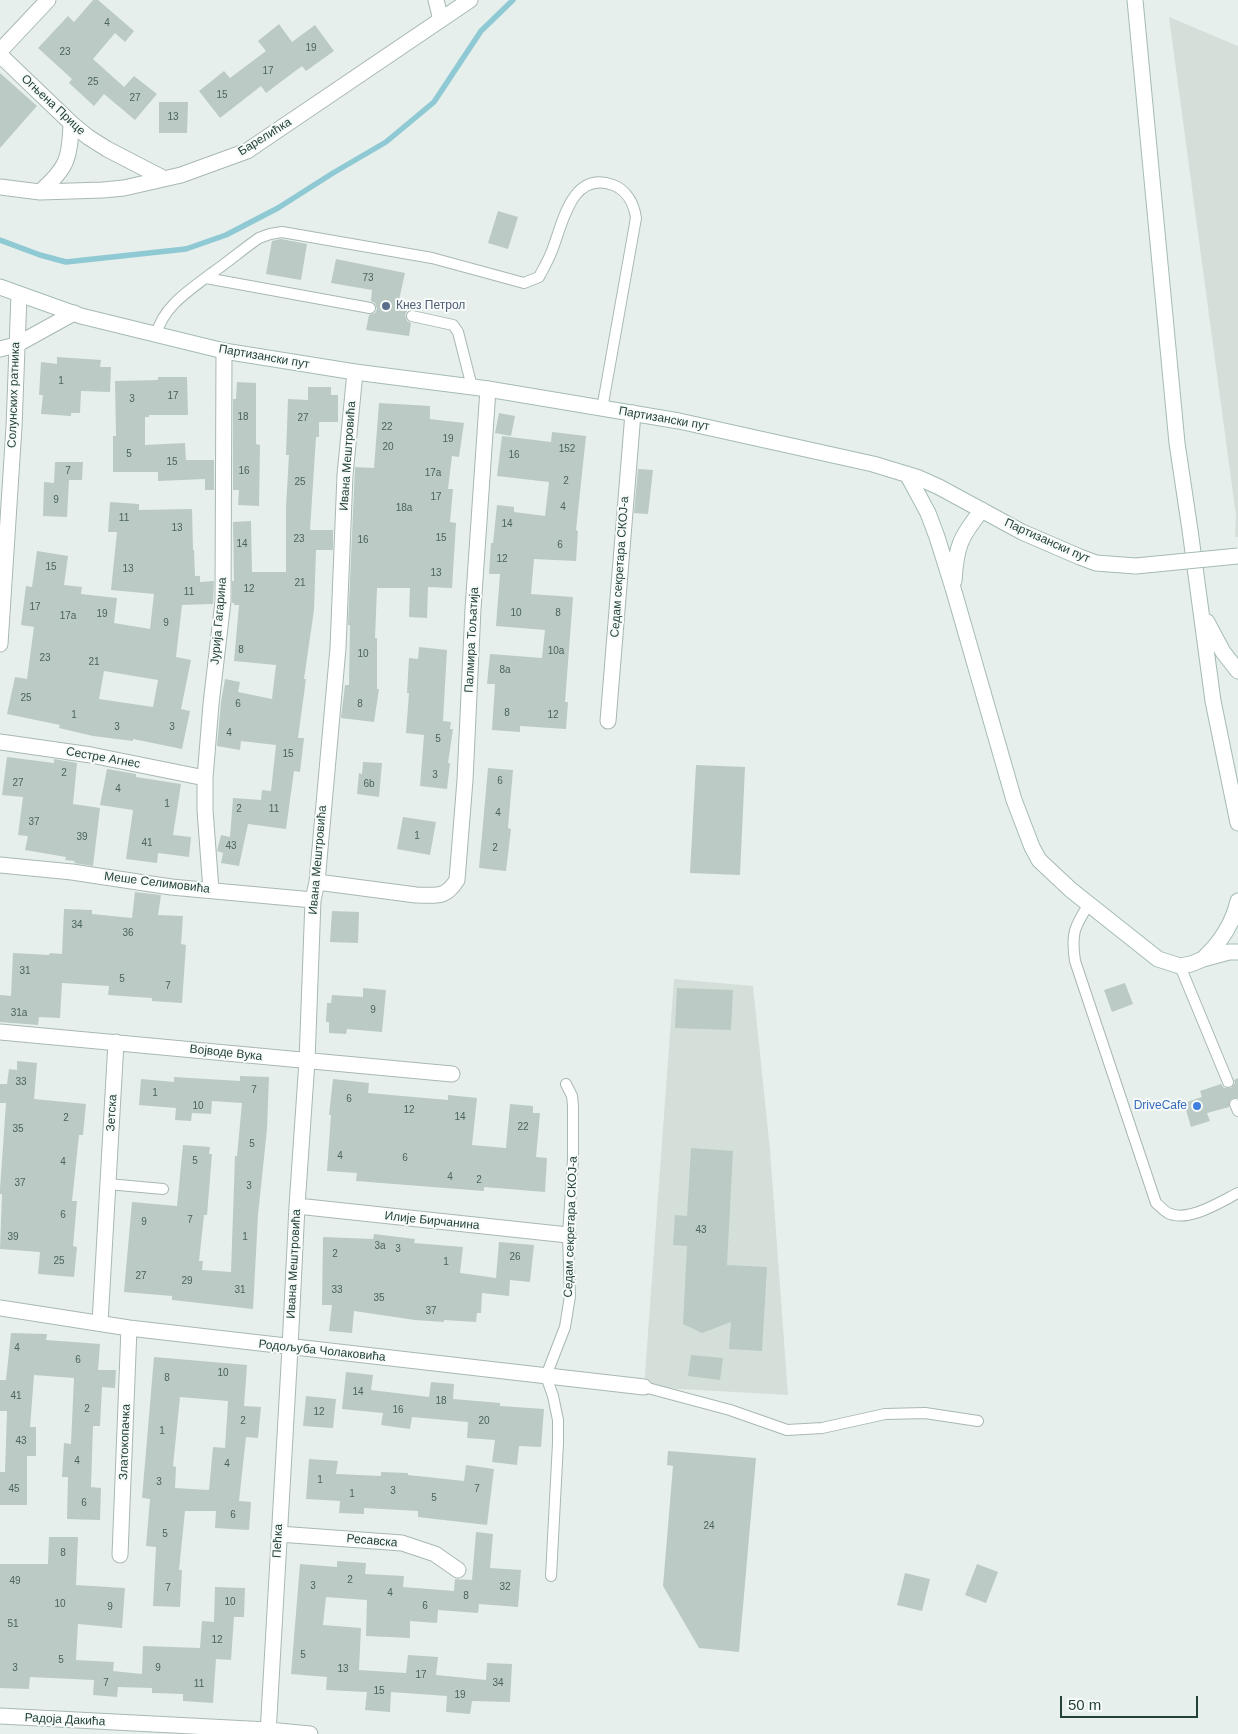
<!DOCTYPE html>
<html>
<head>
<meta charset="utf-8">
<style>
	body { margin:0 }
	#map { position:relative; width:1238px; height:1734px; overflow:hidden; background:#e6efeb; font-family:Helvetica,sans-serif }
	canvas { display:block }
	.scale { position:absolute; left:1060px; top:1696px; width:138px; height:22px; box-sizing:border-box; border:2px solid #24423a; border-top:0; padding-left:6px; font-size:15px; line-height:18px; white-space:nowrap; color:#24423a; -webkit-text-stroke:4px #f7fbf9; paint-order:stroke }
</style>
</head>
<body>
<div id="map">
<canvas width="1238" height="1734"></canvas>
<div class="scale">50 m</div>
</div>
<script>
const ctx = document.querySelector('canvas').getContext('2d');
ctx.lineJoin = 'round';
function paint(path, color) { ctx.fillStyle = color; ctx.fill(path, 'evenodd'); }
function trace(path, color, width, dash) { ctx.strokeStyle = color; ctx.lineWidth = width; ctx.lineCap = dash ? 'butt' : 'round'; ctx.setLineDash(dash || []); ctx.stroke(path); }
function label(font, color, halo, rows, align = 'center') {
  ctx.font = font + ' Helvetica,sans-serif'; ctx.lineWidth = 4; ctx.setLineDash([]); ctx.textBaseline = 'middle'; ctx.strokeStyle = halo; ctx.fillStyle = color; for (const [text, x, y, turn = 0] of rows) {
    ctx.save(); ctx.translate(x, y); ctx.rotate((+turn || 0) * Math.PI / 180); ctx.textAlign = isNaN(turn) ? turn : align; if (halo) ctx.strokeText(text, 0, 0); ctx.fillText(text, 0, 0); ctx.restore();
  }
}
paint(new Path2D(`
	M1169 17 1238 46V537H1235L1236 516Z
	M674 979 753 986 770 1150 788 1395 644 1387Z`), '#d4dfda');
trace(new Path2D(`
	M0 240 40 255 66 262 186 249 226 235 278 208 333 173 386 142 434 102 481 31 513 0`), '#8ec9d4', 5.5);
paint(new Path2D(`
	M93 0H98L134 31 125 42 115 33 93 59 124 87 134 76 157 94 135 120 104 94 94 106 69 83 72 79 38 48 68 16 74 22Z
	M279 24 292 42 315 25 334 51 306 71 302 66 266 93 261 86 220 118 199 91 224 71 230 78 266 51 258 41Z
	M0 73 37 106 0 148Z
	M159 102H188L187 133H159Z
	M498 211 518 217 508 249 488 243Z
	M281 239 307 244 301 280 266 274 272 241Z
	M336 259 405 273 399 300 414 302 413 309 407 311 405 315 407 321 411 323 409 336 366 330 369 315 375 313 377 309 375 303 371 301 372 290 331 283Z
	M57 357 101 360 100 367H111L110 392 81 391 80 413H71V416L41 414 43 395H39L41 362 57 364Z
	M158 377H187L188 415H149V417H145V445L185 443 186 460H214V490H205V479L158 481V472H113V436H116L115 381 158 380Z
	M237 382 256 383V444L260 445 259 506 238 505 239 490H233V399H236Z
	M308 387H331V395H338V422H319V437H316L310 530H333V550H316L314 610 304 679H306L298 738H304L300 772 294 771 286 829 248 824 239 866 221 863 223 853 217 851 221 835 230 837 233 798 261 800 262 790 271 791 276 745 241 741 240 750 217 746 221 702 225 679 240 682 238 692 272 699 276 665 234 661 239 605H234V603H232V581H234L233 522 251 521 252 572H286V507L289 455H286L288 399 308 400Z
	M379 403 430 406V419L464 423 459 457 452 456 448 489H453L450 522 456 523 452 588 428 587 427 618 409 617 410 588H377L375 638H377V689H379L374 722 341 718 345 685H349L350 625H348L355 467 374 468Z
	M499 413 515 416 511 436 495 433Z
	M552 432 586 436 576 530 578 531 576 561 534 559 531 594 573 597 565 702H568L566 729 520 726V732L492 730 495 684H487L490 654 542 658 545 630 496 626 500 574H489L491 543H493L497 505 514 507V512L545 516 549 482 497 476 502 436 551 442Z
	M55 462H83L82 480H69L67 517 43 516 44 482 54 483Z
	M638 469 653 470 648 514 634 513Z
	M110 502 139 504V510L192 509 193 550H194L195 576H200V582L214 581 213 604 182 605 176 657 191 660 181 709 190 711 182 749 133 739V741L93 736 59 728 60 725 7 714 15 677 27 679 34 627 21 625 26 586 32 587 37 551 68 556 64 585 82 587 81 594 117 598 114 623 150 629 154 594 111 590 117 532H108ZM104 671 158 680 153 707 99 699Z
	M419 647 447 650 443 721 451 722 450 729H453L448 763H450L447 789 420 786 424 735 406 733 409 693H407L409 658 418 659Z
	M7 757 54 763V759L77 763 73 804 100 808 93 866 74 863 75 861 65 860 66 857 25 850 28 836 18 835 23 797 2 795Z
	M363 762 382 763 379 797 357 794 359 773 362 774Z
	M696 765 745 767 740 875 690 873Z
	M488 768 513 770 508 828 511 829 506 871 479 868Z
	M107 769 136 774V777L181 784 173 835 191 837 189 857 158 853 157 863 126 859 133 810 100 805Z
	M403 817 436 822 430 855 397 849Z
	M135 892 161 895 158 915 183 916 181 944 186 945 182 1003 152 1001V998L108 995 109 986 62 983 60 1018 39 1017 38 1025 0 1022V995L11 996 13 953 49 955 50 953 62 954 64 909 92 910V914L132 918Z
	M332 911 359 912 358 943 330 942Z
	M1125 983 1133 1004 1112 1012 1104 990Z
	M363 988 386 990 382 1032 347 1029 346 1034 329 1033V1022H326L327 1003H331L332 995 363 997Z
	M677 988 733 990 731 1030 675 1028Z
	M17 1061 37 1063 34 1099 86 1104 83 1135H79L72 1201H77L73 1246 77 1247 74 1277 38 1274 40 1252 0 1249 2 1194H0V1189L6 1103H0V1084H7L9 1069 17 1070Z
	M240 1076 269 1077 267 1129 258 1215 253 1309 172 1300V1296L124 1292 132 1202 177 1206 183 1145 210 1147 209 1154H212L207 1215H204L199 1261H203L202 1270 231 1272 235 1156H237L242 1103 212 1101 211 1114 192 1113 191 1121 175 1120 176 1108 139 1105 141 1079 174 1082V1077L240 1081Z
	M1238 1078V1098H1233L1230 1100 1229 1107 1207 1113 1210 1121 1191 1127 1184 1103 1202 1097 1200 1091 1221 1084 1224 1088H1231L1235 1083 1234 1080Z
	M333 1079 369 1083 368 1093 448 1100V1095L477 1098 472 1145 506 1148 510 1104 533 1106V1113H540L536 1157 547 1158 545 1192 484 1187V1191L356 1181 357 1173 327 1171 331 1115H329Z
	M691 1148 733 1151 727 1265 767 1267 762 1351 729 1349 731 1322 702 1333 683 1324 687 1246 673 1245 675 1215 687 1216Z
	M374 1234 415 1239 414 1243 463 1247 460 1273 496 1278 499 1242 534 1245 530 1282 510 1280 509 1296 482 1293 481 1313H477L476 1322 444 1320V1322L415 1320 354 1311 352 1333 329 1331 332 1305H322L323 1237 373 1239Z
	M11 1333 47 1334 46 1340 100 1344 98 1370H116L115 1388 102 1387 100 1426H93L91 1487 101 1488 100 1520 67 1519 68 1477H62L64 1443 71 1444 74 1378 34 1375 30 1427H36V1456H27V1505H0V1472H5L7 1411H0V1380H6Z
	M691 1355 723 1358 720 1380 688 1376Z
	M154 1357 247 1365 244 1406 261 1407 258 1438 246 1437 239 1501 251 1502 249 1530 215 1528 216 1511H185L179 1570H182L180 1607 153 1606 156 1547 146 1546 150 1499 142 1498ZM180 1397 228 1401 225 1448 213 1447 209 1490 175 1488 176 1467 173 1466Z
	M346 1372 373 1375 371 1390 429 1397 431 1382 454 1384 453 1399 500 1403V1406L544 1409 541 1447 519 1446 517 1465 492 1462 495 1440 467 1438 468 1422 412 1417 410 1429 381 1425 383 1413 342 1409Z
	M306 1396 336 1399 333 1428 303 1426Z
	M668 1451 756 1458 739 1652 699 1648 663 1586 673 1466 667 1465Z
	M309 1459 338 1461 336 1474 381 1476V1472L408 1473V1475L464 1481 466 1465 494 1469 487 1525 418 1517V1511L364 1508V1514L339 1513 340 1501 306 1499Z
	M476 1532 493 1534 490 1568 521 1570 518 1607 479 1604 478 1613 438 1610 437 1623 410 1621V1638L366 1636 367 1600 326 1597 323 1625 361 1628 359 1670 406 1673 408 1655 438 1657 436 1675 486 1680 487 1663 512 1664 510 1702 472 1701 470 1714 446 1712 447 1696 391 1692 390 1712 365 1710 367 1692 326 1690 327 1677 291 1674 300 1564 337 1567V1561L366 1563 365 1574 404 1576 403 1587 454 1591 455 1579 472 1580Z
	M49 1537H78L76 1585 125 1588 122 1628 78 1624 76 1660 114 1662 113 1671 142 1674 143 1646 200 1648 202 1621 214 1622 215 1587 245 1588 244 1617H234L231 1660 216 1659 213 1703 183 1701V1694L152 1693V1688L118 1687 117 1697 93 1695 94 1680 30 1677 29 1689 0 1688V1564H48Z
	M977 1564 998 1572 986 1603 965 1595Z
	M905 1573 930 1579 922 1611 897 1605Z`), '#bbcac4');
const lane = new Path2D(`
	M206 278 370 308
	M412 316 453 325 458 332 472 387
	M156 335C163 306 190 290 212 273 228 262 243 249 259 238L270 234 282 232 432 258 524 283 539 277C543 269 548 261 551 253 562 228 570 169 613 185 627 190 634 204 636 218L602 409
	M1089 904C1074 927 1071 934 1075 961L1156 1203C1160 1206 1164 1211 1168 1213 1188 1223 1220 1202 1238 1193
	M1180 966 1228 1082
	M1235 1104 1238 1111
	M108 1184 163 1189
	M644 1387 730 1410 787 1430 822 1428 885 1414 925 1413 978 1421
	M551 1576 558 1443V1420L553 1396 546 1376 565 1327 570 1296 568 1235 573 1159V1106L572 1096 566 1084`);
const street = new Path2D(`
	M436 0 441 20
	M0 51 48 0
	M0 55 71 123 88 137 107 149 163 178
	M0 187 40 192 103 190 124 188 181 175 247 151 470 0
	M40 192C67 168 70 159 71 123
	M0 349 16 345 74 313
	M0 644 14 427 19 295
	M608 721 633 413
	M0 742 91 755 205 778
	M0 865 72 872 171 887 313 900
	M317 882 416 895C437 895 445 899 457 880L465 780 473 609 488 389
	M211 890 205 810V778L211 704 223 601 224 351
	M0 1032 452 1074
	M297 1206 568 1235
	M0 1308 129 1328 644 1387
	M100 1323 116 1042
	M279 1534 402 1543 435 1554 458 1570
	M120 1555 129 1328
	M0 1716 268 1730 310 1734
	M268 1734 290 1348 297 1206 307 1061 313 900 317 882 338 648 345 475 355 372`);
const secondary = new Path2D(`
	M1135 0 1177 443 1190 530 1213 701 1238 823
	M0 287 81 316 224 351 355 372 488 389 679 421 873 464 919 478 939 487 1022 532 1080 557 1096 563 1136 566
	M907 474 928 513 937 537 953 588 1014 800 1032 847 1039 860 1071 890 1158 959 1180 966 1191 964 1203 959 1229 952H1238
	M954 581C956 547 960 537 982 510
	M1207 622 1223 652 1238 671
	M1204 958C1221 942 1233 923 1238 901`);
trace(lane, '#a8b8b2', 12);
trace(street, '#a8b8b2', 17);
trace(secondary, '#a4bbb3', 17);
trace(lane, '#fff', 10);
trace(street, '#fff', 15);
trace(secondary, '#fff', 15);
const secondaryBridge = new Path2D(`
	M1136 566 1238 556`);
trace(secondaryBridge, '#a4bbb3', 17, []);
trace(secondaryBridge, '#fff', 15);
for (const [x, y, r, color] of [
	[386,306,5,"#5c6f8a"],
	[1197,1106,5,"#3f7fe0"]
]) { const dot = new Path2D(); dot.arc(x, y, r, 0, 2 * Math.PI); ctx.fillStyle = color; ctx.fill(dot); trace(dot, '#f7fbf9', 2); }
label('10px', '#4a645c', null, [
	["4",107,23],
	["19",311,48],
	["23",65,52],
	["17",268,71],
	["25",93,82],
	["15",222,95],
	["27",135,98],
	["13",173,117],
	["73",368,278],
	["1",61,381],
	["17",173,396],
	["3",132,399],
	["18",243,417],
	["27",303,418],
	["22",387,427],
	["19",448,439],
	["20",388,447],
	["152",567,449],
	["5",129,454],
	["16",514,455],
	["15",172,462],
	["7",68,471],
	["16",244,471],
	["17a",433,473],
	["2",566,481],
	["25",300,482],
	["17",436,497],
	["9",56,500],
	["4",563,507],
	["18a",404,508],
	["11",124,518],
	["14",507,524],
	["13",177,528],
	["15",441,538],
	["23",299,539],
	["16",363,540],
	["14",242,544],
	["6",560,545],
	["12",502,559],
	["15",51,567],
	["13",128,569],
	["13",436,573],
	["21",300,583],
	["12",249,589],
	["11",189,592],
	["17",35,607],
	["10",516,613],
	["8",558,613],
	["19",102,614],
	["17a",68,616],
	["9",166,623],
	["8",241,650],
	["10a",556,651],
	["10",363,654],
	["23",45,658],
	["21",94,662],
	["8a",505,670],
	["25",26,698],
	["6",238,704],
	["8",360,704],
	["8",507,713],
	["1",74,715],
	["12",553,715],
	["3",117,727],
	["3",172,727],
	["4",229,733],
	["5",438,739],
	["15",288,754],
	["2",64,773],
	["3",435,775],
	["6",500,781],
	["27",18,783],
	["6b",369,784],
	["4",118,789],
	["1",167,804],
	["2",239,809],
	["11",274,809],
	["4",498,813],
	["37",34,822],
	["1",417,836],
	["39",82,837],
	["41",147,843],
	["43",231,846],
	["2",495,848],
	["34",77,925],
	["36",128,933],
	["31",25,971],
	["5",122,979],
	["7",168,986],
	["9",373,1010],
	["31a",19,1013],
	["33",21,1082],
	["7",254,1090],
	["1",155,1093],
	["6",349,1099],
	["10",198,1106],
	["12",409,1110],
	["14",460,1117],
	["2",66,1118],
	["22",523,1127],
	["35",18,1129],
	["5",252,1144],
	["4",340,1156],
	["6",405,1158],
	["5",195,1161],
	["4",63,1162],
	["4",450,1177],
	["2",479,1180],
	["37",20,1183],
	["3",249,1186],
	["6",63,1215],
	["7",190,1220],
	["9",144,1222],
	["43",701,1230],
	["39",13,1237],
	["1",245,1237],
	["3a",380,1246],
	["3",398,1249],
	["2",335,1254],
	["26",515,1257],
	["25",59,1261],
	["1",446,1262],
	["27",141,1276],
	["29",187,1281],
	["31",240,1290],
	["33",337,1290],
	["35",379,1298],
	["37",431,1311],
	["4",17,1348],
	["6",78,1360],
	["10",223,1373],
	["8",167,1378],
	["14",358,1392],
	["41",16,1396],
	["18",441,1401],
	["2",87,1409],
	["16",398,1410],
	["12",319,1412],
	["2",243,1421],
	["20",484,1421],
	["1",162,1431],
	["43",21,1441],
	["4",77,1461],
	["4",227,1464],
	["1",320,1480],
	["3",159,1482],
	["45",14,1489],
	["7",477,1489],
	["3",393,1491],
	["1",352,1494],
	["5",434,1498],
	["6",84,1503],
	["6",233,1515],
	["24",709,1526],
	["5",165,1534],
	["8",63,1553],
	["2",350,1580],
	["49",15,1581],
	["3",313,1586],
	["32",505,1587],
	["7",168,1588],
	["4",390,1593],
	["8",466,1596],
	["10",230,1602],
	["10",60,1604],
	["6",425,1606],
	["9",110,1607],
	["51",13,1624],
	["12",217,1640],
	["5",303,1655],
	["5",61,1660],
	["3",15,1668],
	["9",158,1668],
	["13",343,1669],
	["17",421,1675],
	["7",106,1683],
	["34",498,1683],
	["11",199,1684],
	["15",379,1691],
	["19",460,1695]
]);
label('12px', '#24423a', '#f7fbf9', [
	["Огњена Прице",53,105,43],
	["Барелићка",265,137,-32],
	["Партизански пут",264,357,10],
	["Солунских ратника",14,395,-88],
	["Партизански пут",664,419,10],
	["Ивана Мештровића",348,456,-86],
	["Партизански пут",1047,541,24],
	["Седам секретара СКОЈ-а",620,567,-86],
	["Јурија Гагарина",219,621,-85],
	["Палмира Тољатија",472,640,-87],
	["Сестре Агнес",103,758,10],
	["Ивана Мештровића",318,860,-85],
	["Меше Селимовића",157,883,7],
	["Војводе Вука",226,1053,6],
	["Зетска",112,1113,-87],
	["Илије Бирчанина",432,1221,6],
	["Седам секретара СКОЈ-а",571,1227,-88],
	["Ивана Мештровића",294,1264,-87],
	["Родољуба Чолаковића",322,1351,6],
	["Златокопачка",125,1442,-88],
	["Пећка",278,1541,-87],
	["Ресавска",372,1541,5],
	["Радоја Дакића",65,1720,3]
]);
label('12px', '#4e5e75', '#f7fbf9', [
	["Кнез Петрол",396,306]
], 'left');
label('12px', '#366cbe', '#f7fbf9', [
	["DriveCafe",1187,1106]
], 'right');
</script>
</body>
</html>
